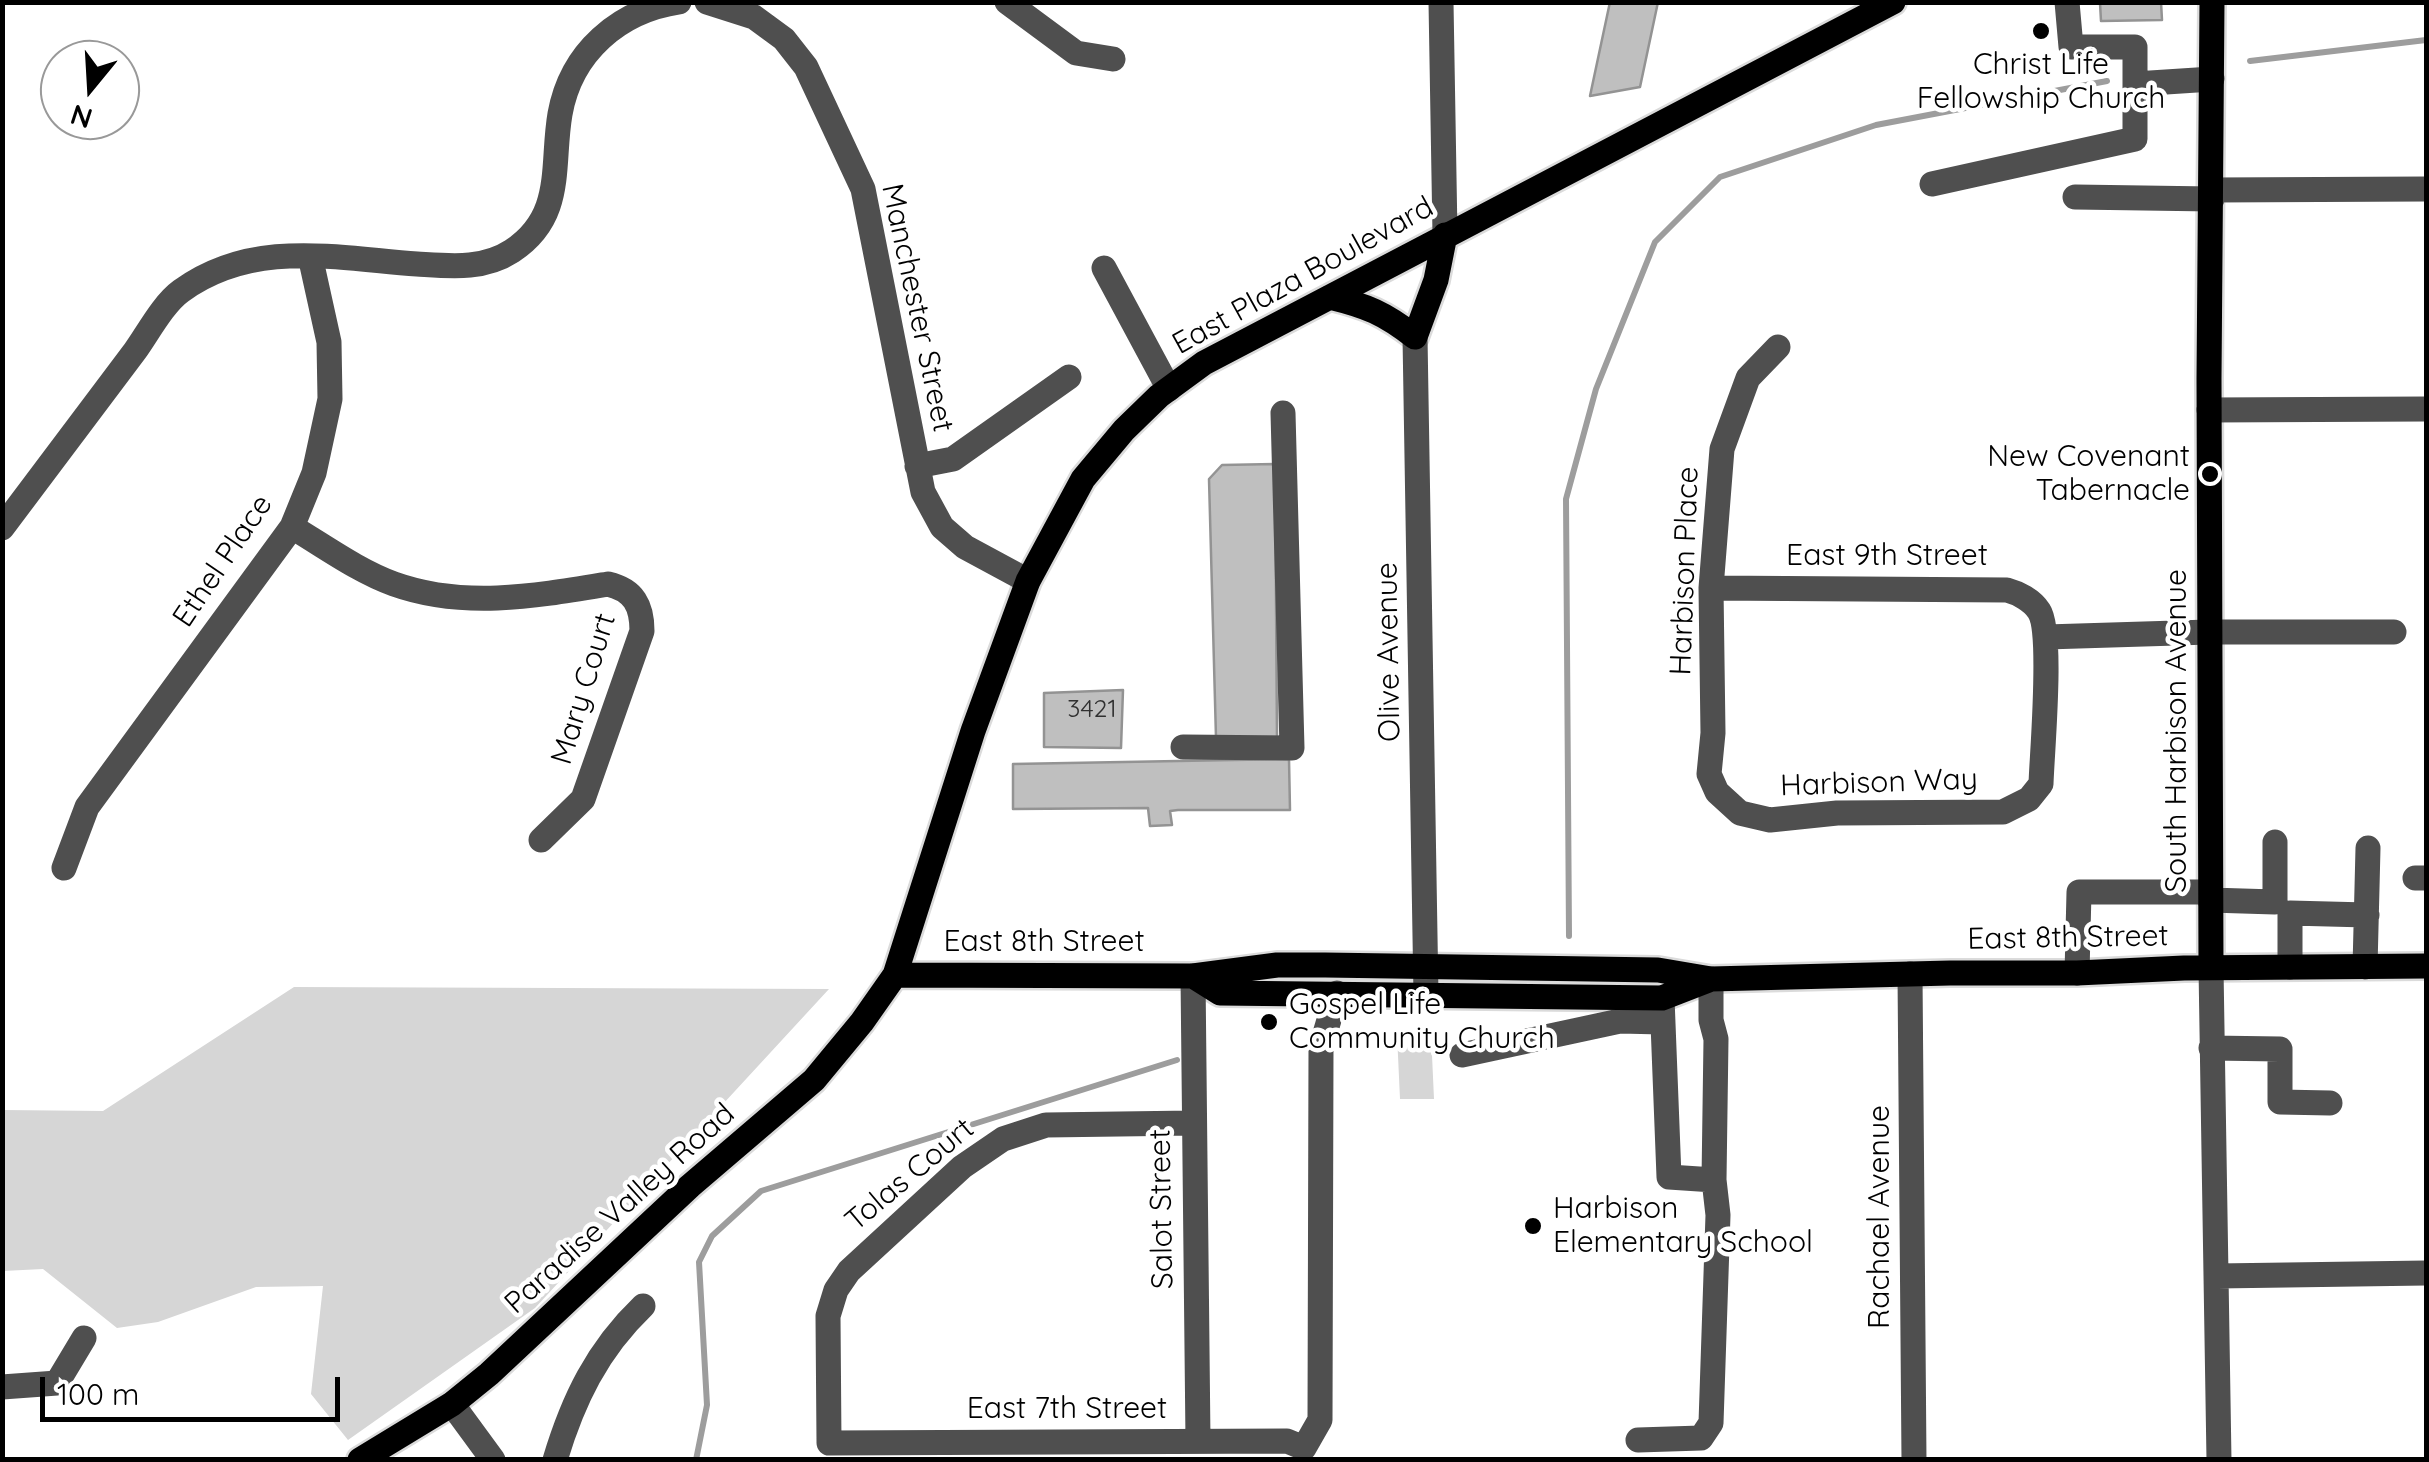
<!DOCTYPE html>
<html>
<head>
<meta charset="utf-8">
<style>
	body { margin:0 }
	#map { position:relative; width:2429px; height:1462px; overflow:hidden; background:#fff; font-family:Quicksand,sans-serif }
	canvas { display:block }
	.frame { position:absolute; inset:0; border:5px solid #000; pointer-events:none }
	.north { position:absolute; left:40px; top:40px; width:100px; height:100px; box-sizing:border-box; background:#fff; border:2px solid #999; border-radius:50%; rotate:198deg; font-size:28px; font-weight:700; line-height:40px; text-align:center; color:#000 }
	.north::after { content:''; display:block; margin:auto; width:35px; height:45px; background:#000; clip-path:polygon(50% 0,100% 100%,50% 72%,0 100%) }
	.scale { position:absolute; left:40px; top:1377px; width:300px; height:45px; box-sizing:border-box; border:5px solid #000; border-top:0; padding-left:12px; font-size:30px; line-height:35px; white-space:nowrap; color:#000; -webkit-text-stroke:8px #fff; paint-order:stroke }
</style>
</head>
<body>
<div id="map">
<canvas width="2429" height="1462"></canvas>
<div class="frame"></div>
<div class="north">N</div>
<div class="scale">100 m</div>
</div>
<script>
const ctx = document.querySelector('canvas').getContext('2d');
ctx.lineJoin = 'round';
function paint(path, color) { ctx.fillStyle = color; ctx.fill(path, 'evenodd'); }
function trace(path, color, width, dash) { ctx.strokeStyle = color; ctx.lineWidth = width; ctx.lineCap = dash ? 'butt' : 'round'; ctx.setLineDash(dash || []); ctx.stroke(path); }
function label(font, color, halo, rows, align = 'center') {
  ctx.font = font + ' Quicksand,sans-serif'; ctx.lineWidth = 9; ctx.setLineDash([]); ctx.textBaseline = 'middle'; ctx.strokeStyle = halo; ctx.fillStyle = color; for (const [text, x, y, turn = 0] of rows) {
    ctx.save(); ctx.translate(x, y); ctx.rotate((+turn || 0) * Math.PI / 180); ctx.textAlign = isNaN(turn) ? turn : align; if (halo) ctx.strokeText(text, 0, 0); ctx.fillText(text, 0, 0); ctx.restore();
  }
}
paint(new Path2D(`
	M294 987 829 989 535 1308 348 1440 311 1394 323 1286 256 1287 158 1322 117 1328 43 1269 3 1271V1110L103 1111Z
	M1431 1033 1434 1099H1400L1397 1034Z`), '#d6d6d6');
trace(new Path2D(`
	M2250 61 2426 40
	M1569 936 1566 499 1596 389 1655 242 1720 177 1876 125 2107 81
	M696 1460 707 1405 699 1262 712 1236 761 1191 1177 1060`), '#9d9d9d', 6);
const building = new Path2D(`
	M1610 2H1658L1640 87 1590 96Z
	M2161 2 2162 20 2101 21 2100 3Z
	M1275 464 1277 737 1216 738 1209 479 1222 465Z
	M1123 690 1121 748 1044 747V693Z
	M1289 759 1290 810H1178L1170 811 1172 825 1150 826 1148 808 1013 809V764Z`);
paint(building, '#bfbfbf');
trace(building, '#939393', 2.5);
const major = new Path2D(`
	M1330 297C1367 306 1384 313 1415 337L1436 280 1445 235
	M2211 968 2209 378 2212 2
	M895 975 1193 976 1277 965H1325L1658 970 1711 979 1950 973H2077L2184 968 2426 966
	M1193 976 1220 993 1662 998 1711 979
	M360 1460 452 1404 489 1374 690 1186 814 1080 862 1022 895 975 973 731 1028 581 1083 479 1124 430 1159 396 1204 363 1893 2`);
trace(major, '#dbdbdb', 30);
trace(new Path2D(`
	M707 2 754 17 784 39 806 67 863 189 923 492 942 527 965 547 1028 581
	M1007 2 1076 53 1113 59
	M1441 2 1445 235
	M2135 84 2212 79
	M1932 184 2135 139V47H2071L2067 2
	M2213 190 2426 189
	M2075 197 2212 199
	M1104 268 1169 389
	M1415 337 1426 995
	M2209 410 2426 409
	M917 466 953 459 1069 377
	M292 527C324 546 358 571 394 584 464 609 536 596 608 584 634 590 642 606 642 631L583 799 541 840
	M2 528C47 469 91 410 135 351 148 333 163 304 181 291 253 239 334 258 417 264 450 266 483 270 512 251 565 216 551 166 560 114 571 52 619 11 679 2
	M1711 588 2007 590C2018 593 2032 600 2039 611 2053 632 2042 752 2041 784L2029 799 2003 812 1837 813 1770 820 1740 813 1717 792 1709 774 1713 733 1711 588 1722 449 1748 378 1778 347
	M2046 637 2209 632H2394
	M1183 747 1292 748 1283 413
	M64 868 87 807 292 527 314 473 330 399 329 342 310 256
	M2415 878H2426
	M2210 900 2275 902V842
	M2290 967V913L2367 915
	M2365 967 2368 848
	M2211 968 2219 1460
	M2077 973 2079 892H2210
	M1910 974 1914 1460
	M1193 976 1198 1441
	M1662 998 1669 1177 1714 1180
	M2211 1048 2280 1049V1102L2330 1103
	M1462 1055 1620 1021 1662 1022
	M1193 1123 1046 1125 1003 1139 962 1167 849 1271 836 1290 828 1316 829 1443 1287 1441 1304 1448
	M2217 1276 2426 1273
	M2 1387 57 1383 84 1338
	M452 1404 493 1460
	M1638 1440 1701 1438 1711 1423 1718 1215 1714 1180 1716 1039 1711 1020V979
	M1304 1448 1320 1420 1321 1047 1337 993
	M555 1460C573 1400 597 1350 643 1306`), '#4f4f4f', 25);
trace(major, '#000', 25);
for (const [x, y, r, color] of [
	[2041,31,10,"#000"],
	[2210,474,10,"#000"],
	[1269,1022,10,"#000"],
	[1533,1226,10,"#000"]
]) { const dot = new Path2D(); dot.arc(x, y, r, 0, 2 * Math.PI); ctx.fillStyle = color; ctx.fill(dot); trace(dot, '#fff', 4); }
label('25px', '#303030', null, [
	["3421",1092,709]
]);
label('30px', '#000', '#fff', [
	["Christ Life",2041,65,"center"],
	["Fellowship Church",2041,99,"center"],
	["New Covenant",2190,457,"right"],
	["Tabernacle",2190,491,"right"],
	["Gospel Life",1289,1005],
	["Community Church",1289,1039],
	["Harbison",1553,1209],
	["Elementary School",1553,1243]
], 'left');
label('30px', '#000', '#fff', [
	["East Plaza Boulevard",1303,276,-29],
	["Manchester Street",917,308,78],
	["East 9th Street",1887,556],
	["Ethel Place",223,561,-56],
	["Harbison Place",1685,571,-88],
	["Olive Avenue",1389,652,-91],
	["Mary Court",584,689,-73],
	["South Harbison Avenue",2177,731,-90],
	["Harbison Way",1879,783,-2],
	["East 8th Street",2068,938,-1],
	["East 8th Street",1044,942],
	["Tolas Court",910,1175,-40],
	["Paradise Valley Road",620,1209,-42],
	["Salot Street",1162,1209,-91],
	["Rachael Avenue",1880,1217,-90],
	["East 7th Street",1067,1409]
]);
</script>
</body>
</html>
